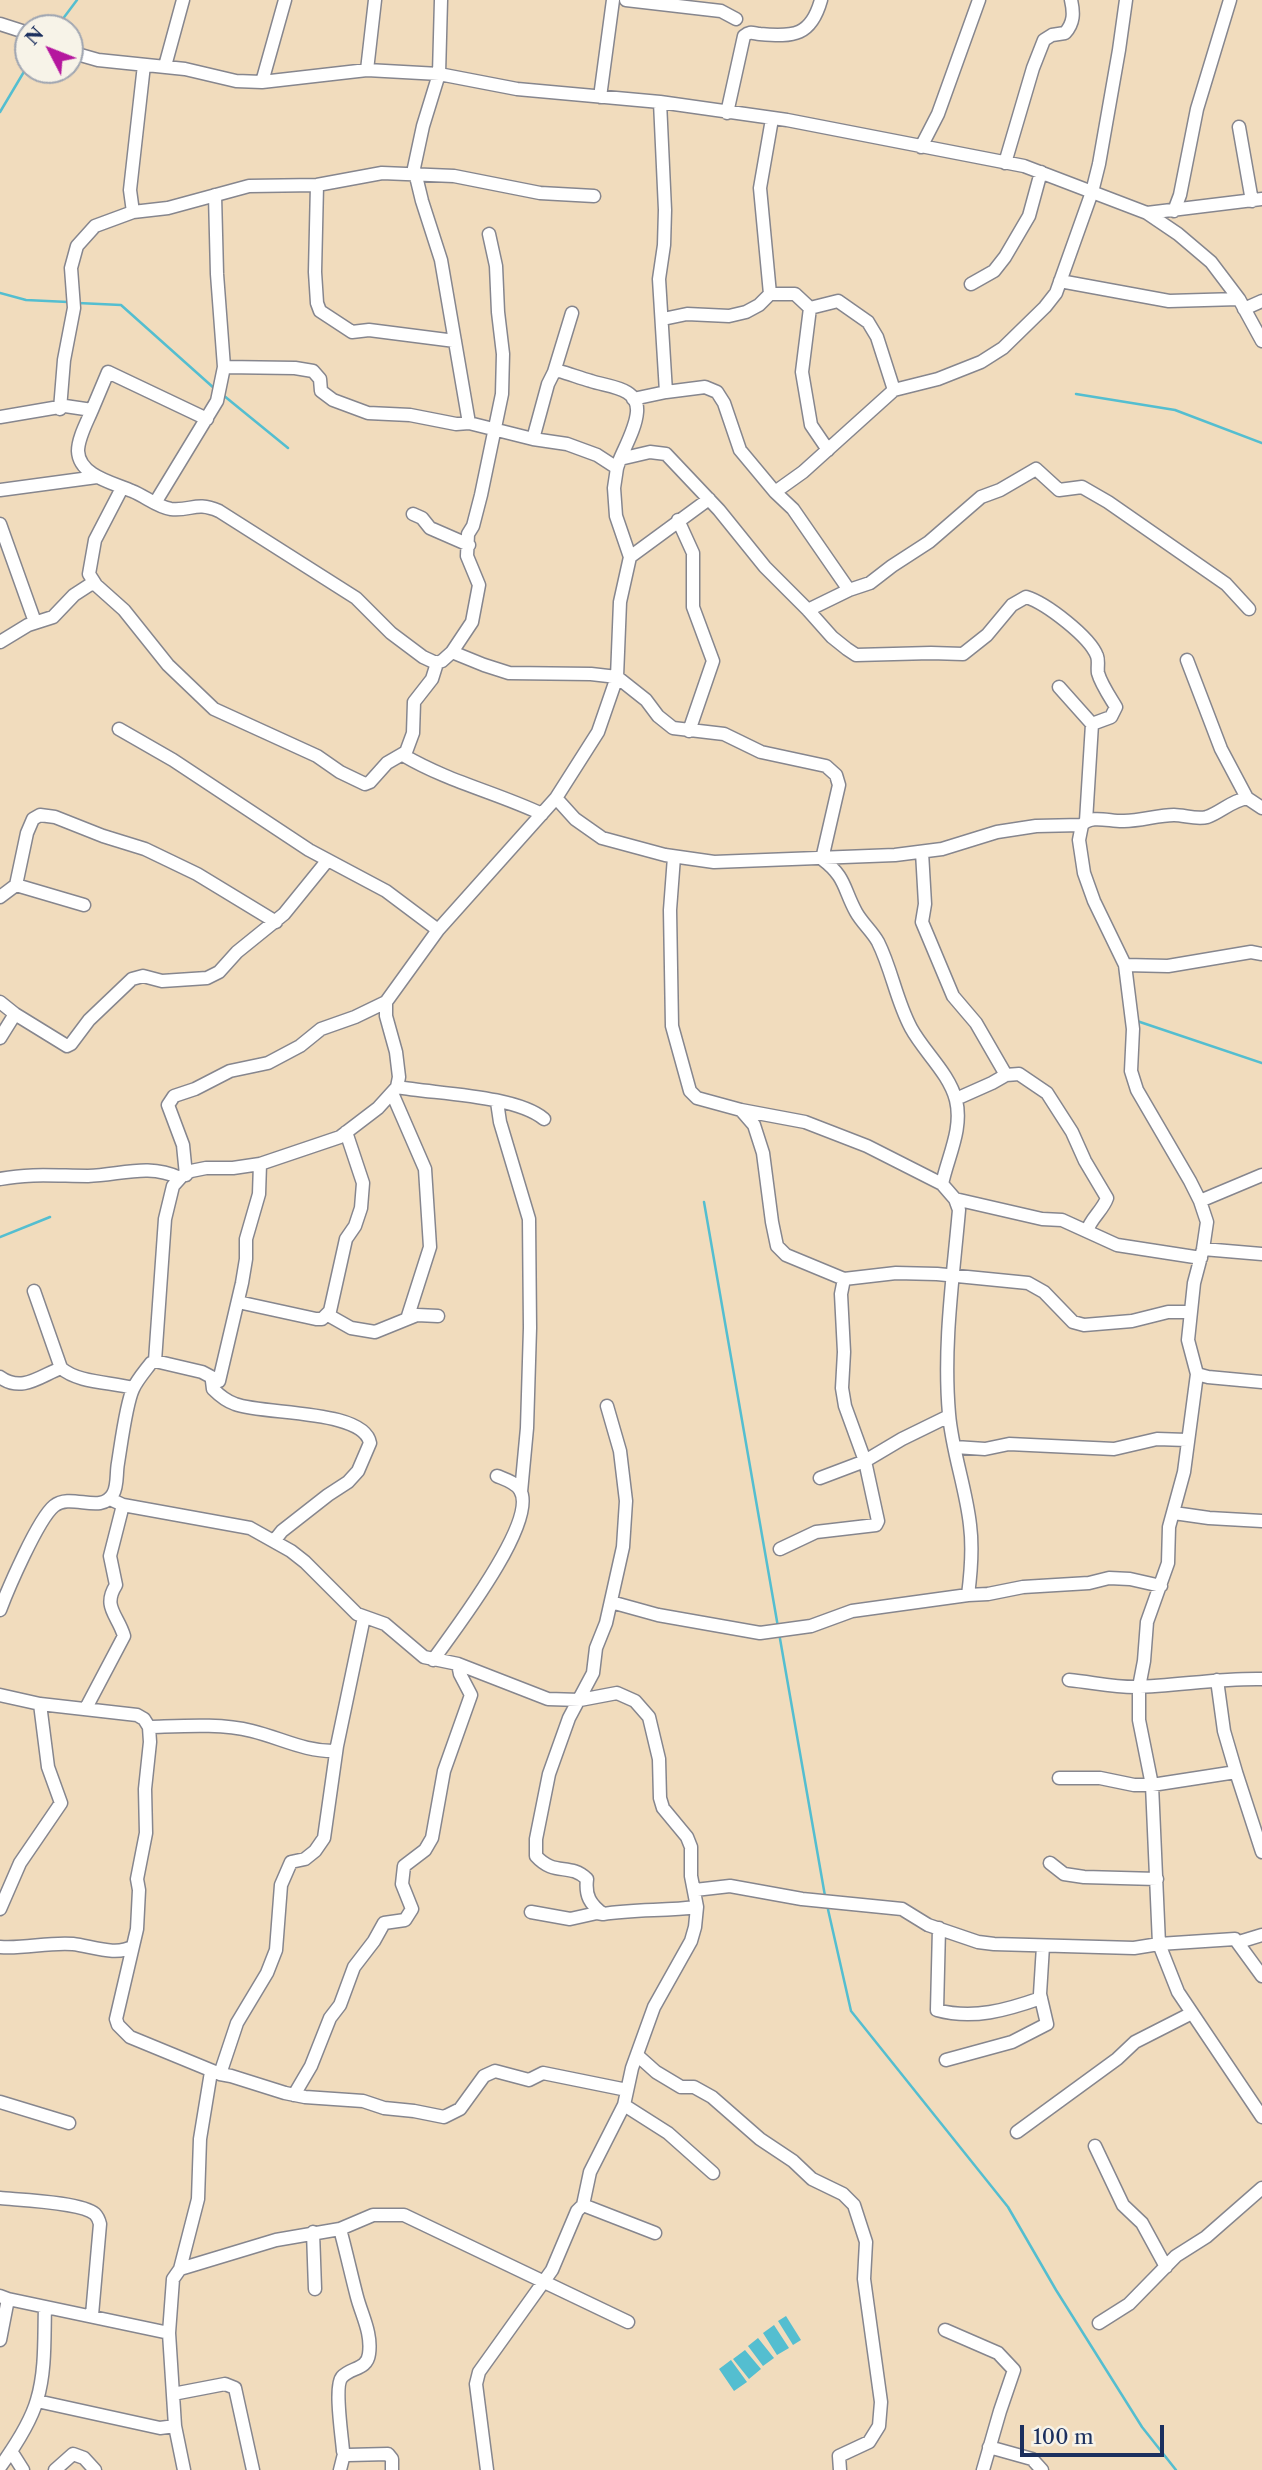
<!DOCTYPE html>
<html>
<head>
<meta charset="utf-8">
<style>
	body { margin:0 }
	#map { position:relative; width:1262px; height:2470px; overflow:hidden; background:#f1dcbd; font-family:"Libre Caslon Text",serif }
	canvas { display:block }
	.north { position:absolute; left:14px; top:14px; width:70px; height:70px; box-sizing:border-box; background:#f7f3e8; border:2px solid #9fa5b1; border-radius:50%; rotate:312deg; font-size:19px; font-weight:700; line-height:28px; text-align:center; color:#1b2f5e }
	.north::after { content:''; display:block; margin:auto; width:24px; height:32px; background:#b5179e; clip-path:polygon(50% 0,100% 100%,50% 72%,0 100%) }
	.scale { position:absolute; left:1020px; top:2425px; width:144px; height:32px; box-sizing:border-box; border:4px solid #1b2f5e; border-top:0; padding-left:9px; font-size:21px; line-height:24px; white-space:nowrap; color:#1b2f5e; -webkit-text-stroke:5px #f7f3e8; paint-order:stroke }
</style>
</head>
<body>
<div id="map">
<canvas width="1262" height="2470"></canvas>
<div class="north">N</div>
<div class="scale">100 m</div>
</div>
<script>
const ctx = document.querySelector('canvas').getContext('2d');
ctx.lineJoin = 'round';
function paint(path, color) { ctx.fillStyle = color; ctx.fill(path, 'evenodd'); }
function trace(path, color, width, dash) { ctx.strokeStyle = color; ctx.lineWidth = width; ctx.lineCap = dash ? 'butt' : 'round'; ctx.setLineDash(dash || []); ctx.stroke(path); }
paint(new Path2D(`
	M786 2316 801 2340 793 2345 778 2321Z
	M774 2325 789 2348 777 2355 763 2333Z
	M758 2338 774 2358 763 2366 748 2346Z
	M745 2350 761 2369 749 2379 733 2359Z
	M731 2360 747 2382 734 2391 719 2369Z`), '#54bed0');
trace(new Path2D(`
	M56 28 77 0
	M0 112 28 65
	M0 293 26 300 68 302
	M78 303 121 305 215 389
	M1076 394 1175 410 1262 443
	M223 395 288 448
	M1137 1021 1262 1063
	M704 1202 778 1627
	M0 1237 50 1217
	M779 1633 825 1896
	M827 1905 851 2011 1008 2207 1056 2290 1142 2427 1176 2470`), '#54bed0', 2.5);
const minor = new Path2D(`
	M626 0 721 11 736 19
	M0 24 28 33
	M70 52 98 60 185 69 236 81 262 82 367 70 439 74 517 89 660 102 787 120 1024 166 1147 213 1178 234 1211 262 1239 299 1262 341
	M165 66 183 0
	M367 70 375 0
	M262 82 285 0
	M600 97 613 0
	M660 102 665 210 664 245 659 279 666 392 705 387 717 392 724 403 740 450 775 492 793 509 849 590 870 583 892 566 929 542 981 497 1000 490 1036 469 1059 490 1082 487 1108 502 1226 584 1249 609
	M727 113 744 36C750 31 752 33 760 34 794 37 811 36 821 0
	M1239 127 1252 201
	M921 147 938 114 979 0
	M1005 163 1033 68 1044 40 1052 35 1065 33C1074 23 1074 13 1071 0
	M317 185 315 272 317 303 320 311 352 332 369 330 455 341
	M1174 211 1180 195 1197 109 1230 0
	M133 212 130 190 144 65
	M1147 213 1262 199
	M1060 281 1169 301 1239 299
	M971 284 994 271 1005 257 1029 216 1041 172
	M770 294 760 188 772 119
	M810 308 802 372 811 425 828 450
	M810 308 838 301 868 322 877 337 894 390
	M1244 309 1262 301
	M663 319 687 314 729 316 746 312 759 305 770 294H795L810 308
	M224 367 295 368 313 371 320 379 321 391 333 400 368 413 410 415 456 424 469 423
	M554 372 572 313
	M633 399 666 392
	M60 409 64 360 74 308 71 268 77 246 95 226 133 212 168 208 249 186 317 185 382 173 454 176 540 193 594 196
	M92 410 108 372 207 419
	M0 417 65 406 92 410C87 422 78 438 78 451 79 476 114 483 132 491 145 496 157 507 171 509 192 511 196 501 219 511L356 598 391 633 423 657 436 663 442 661 452 652 472 622 479 585 467 556 468 534 473 526 481 495 502 394 503 354 498 312 496 266 489 234
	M533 439 548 384 554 372 559 371C570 374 580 378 591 381 608 387 639 387 637 412 636 427 626 445 620 459
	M617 468 620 459 650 452 666 454 719 510 765 567 808 610 832 637 847 649 856 655 931 653 963 654 987 635 1012 605 1026 597C1046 603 1090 637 1097 656 1099 661 1097 668 1098 673 1101 684 1110 697 1116 707L1111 717 1092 724
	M122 488 95 540 89 574 96 585 124 610 168 665 214 709 317 756 340 772 365 784 370 782 387 763 406 752 413 733 414 702 432 679 437 663
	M0 490 97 477
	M775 492 803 472 894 390 938 379 981 362 1003 348 1045 307 1056 293 1092 192 1099 164 1119 50 1126 0
	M155 503 217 401 224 367 217 274 215 195
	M413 514 422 518 430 528 469 545
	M678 520 693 553V607L713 661 689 731
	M0 524 35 622
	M630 557 709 499
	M808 610 849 590
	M0 642 28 625 53 617 74 595 94 582
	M452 652 484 665 509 673 591 674 617 677 646 700 658 716 673 728 724 734 761 752 826 766 836 775 839 785 822 859C846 877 843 888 856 912 862 923 872 931 878 942 892 970 896 1000 911 1028 924 1052 949 1073 956 1100 963 1129 948 1156 942 1184L955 1199 959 1210C953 1278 943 1346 949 1414 952 1451 966 1488 970 1525 973 1548 971 1572 968 1595L852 1611 811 1626 760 1633 658 1615 611 1602
	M1187 660 1221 749 1247 798
	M1059 687 1092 724 1086 821
	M119 729 173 760 309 850 386 891 438 930
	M403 755C449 782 495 792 542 814
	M556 798 575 819 602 838 665 855 714 862 895 855 942 849 997 832 1036 826 1082 825 1079 840 1084 873 1094 901 1125 965 1133 1029 1131 1071 1137 1090 1190 1181 1200 1201 1207 1222 1203 1249 1194 1283 1188 1340 1197 1374 1208 1377 1262 1382
	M1082 825C1091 814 1111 822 1124 821 1141 821 1158 815 1174 815 1184 815 1197 820 1207 817 1221 812 1231 801 1247 798L1262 808
	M922 852 925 904 922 922 953 996 976 1023 1006 1075
	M674 857 670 910 672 1026 690 1091 697 1098 741 1110 754 1125 763 1153 772 1222 777 1246 786 1255 844 1279 896 1273 937 1274 1028 1283 1044 1292 1073 1322 1084 1325 1132 1321 1168 1312H1190
	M16 885 84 905
	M0 897 16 885 27 833 33 819 40 815 55 817 103 836 145 849 197 874 276 922
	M1125 965 1168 966 1251 952 1262 954
	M0 1002 15 1014 67 1046 71 1044 89 1020 132 979 143 976 162 981 207 978 219 972 237 952 284 914 327 861
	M0 1038 15 1014
	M397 1087C436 1094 515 1095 544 1119
	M392 1093 425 1169 430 1247 407 1319
	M956 1099 992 1083 1006 1075 1019 1074 1047 1093 1072 1132 1085 1161 1107 1198C1103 1210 1091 1218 1087 1231
	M497 1102 500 1122 529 1219 530 1328 527 1428 521 1492
	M741 1110 805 1122 867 1146 942 1184
	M260 1164 259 1194 246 1239V1259L242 1283 219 1381H212L213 1389C219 1395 226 1401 235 1404 263 1415 364 1409 370 1443L358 1471 348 1482 328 1495 282 1531 274 1541
	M186 1175 183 1145 168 1105 174 1096 195 1089 230 1071 268 1063 300 1046 321 1029 355 1017 386 1002
	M0 1179C30 1173 58 1176 88 1176 121 1175 148 1163 180 1178
	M955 1199 1042 1219 1062 1220 1117 1245 1201 1258
	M1200 1201 1262 1175
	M1203 1249 1262 1254
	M844 1279 841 1294 844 1352 842 1388 845 1406 865 1461 902 1439 949 1416
	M34 1291 61 1368C78 1383 111 1382 133 1388
	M238 1302 316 1319H322L330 1311 346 1239 355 1226 361 1208 363 1183 346 1132
	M328 1315 351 1328 375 1332 417 1315 438 1316
	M155 1361 202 1372 219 1381
	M1197 1374 1184 1472 1169 1527 1168 1563 1147 1622 1144 1661 1139 1687V1720L1152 1785 1159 1944 1178 1992 1262 2117
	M0 1377C22 1393 40 1376 61 1368
	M607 1406 620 1451 626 1501 623 1547 606 1623 596 1648 593 1673 569 1718 549 1774 536 1839V1856C555 1877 569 1862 587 1879 585 1896 590 1904 603 1914 634 1909 665 1911 697 1907
	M955 1447 985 1449 1009 1444 1114 1449 1157 1439 1187 1440
	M110 1499 123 1505 250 1528 291 1551 305 1562 357 1614 385 1624 424 1657 458 1664 548 1699 580 1700 617 1693 635 1701 649 1717 659 1759 660 1798 663 1808 687 1837 691 1847V1876L697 1907 695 1927 691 1941 654 2007 632 2068 624 2105 590 2172 583 2205 577 2211 552 2270 479 2372 476 2384 487 2470
	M1174 1513 1209 1518 1262 1521
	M780 1549 816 1532 876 1525 878 1521 865 1461 820 1478
	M968 1595 988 1594 1023 1587 1089 1583 1109 1578 1130 1579 1161 1586
	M0 1610C8 1589 38 1519 54 1506 71 1492 101 1515 113 1494 118 1486 116 1473 118 1463 121 1445 126 1404 133 1389 137 1380 145 1371 151 1363L155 1361 165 1219 173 1186 182 1176 191 1171 206 1168H233L260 1164 340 1137 378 1108 397 1087 399 1077 396 1052 386 1016V1002L438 930 556 798 598 732 617 677 620 602 630 557 616 516 614 488 617 468 597 455 567 444 533 439 469 423 441 260 422 201 414 168 423 126 439 74 441 0
	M433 1660C453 1632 539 1521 520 1490 515 1482 504 1479 497 1476
	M1069 1680C1091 1682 1112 1687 1135 1687 1177 1686 1219 1678 1262 1679
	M1217 1680 1224 1731 1236 1772
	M0 1695 40 1704 137 1715 144 1719 149 1727 150 1742 145 1789 146 1833 137 1879 139 1890 137 1929 116 2019 118 2025 130 2037 220 2074 231 2076 285 2093 305 2097 363 2101 384 2108 414 2111 444 2117 460 2109 484 2076 495 2071 529 2080 543 2073 627 2090
	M86 1708 124 1636C118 1615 102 1607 116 1585L110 1556 123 1505
	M149 1727C183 1726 220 1723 252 1731 281 1738 305 1752 336 1751
	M1059 1778H1100L1134 1785H1152L1236 1772 1262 1852
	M1050 1863 1064 1874 1084 1877 1157 1879
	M695 1890 730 1886 802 1899 902 1909 928 1925 978 1942 994 1944 1134 1948 1159 1944 1235 1939 1262 1976
	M0 1909 20 1863 61 1803 48 1767 40 1704
	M531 1912 570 1919 597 1913 603 1914
	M939 1928 937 2010C973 2020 1007 2010 1041 1998
	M1239 1942 1262 1935
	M0 1947C24 1949 48 1942 73 1944 91 1946 117 1957 133 1946
	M637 2055 656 2072 681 2087H694L712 2097 760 2139 793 2161 812 2179 843 2194 854 2205 866 2242 864 2279 881 2402 879 2426 869 2442 839 2456 840 2470
	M946 2060 1012 2042 1047 2024 1040 1994 1043 1946
	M220 2074 237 2023 267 1973 276 1950 281 1885 291 1862 305 1859 315 1851 324 1838 337 1746 364 1617
	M294 2095 311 2066 330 2018 340 2005 354 1967 374 1941 384 1923 405 1920 412 1909 402 1884 404 1866 425 1850 432 1838 444 1771 471 1695 460 1674 458 1664
	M0 2102 69 2123
	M624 2105 668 2133 713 2173
	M1017 2132 1117 2059 1135 2042 1192 2013
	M1095 2146 1123 2205 1142 2223 1166 2267
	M0 2198C20 2200 82 2202 95 2214 98 2217 99 2220 100 2224L92 2315
	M583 2205 655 2233
	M340 2229 373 2215H404L628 2322
	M313 2232 315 2289
	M180 2269 198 2199 200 2139 211 2072
	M0 2296 8 2299 0 2340
	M8 2299 169 2333
	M1099 2323 1129 2304 1176 2256 1206 2237 1262 2188
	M945 2330 998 2353 1014 2370 1000 2411 983 2470
	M173 2394 225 2384 235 2388 253 2470
	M37 2401 160 2428 175 2426 169 2333 173 2279 180 2269 276 2240 340 2229C346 2251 351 2274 357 2297 362 2316 372 2333 369 2354 367 2370 351 2367 342 2377 334 2386 342 2437 343 2451L344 2454 348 2455 388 2454 392 2459V2470
	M175 2426 184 2470
	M989 2447 1032 2459 1042 2470
	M11 2451 23 2470
	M0 2467C13 2449 31 2421 37 2400 46 2370 44 2337 45 2307
	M55 2470 73 2454 84 2458 95 2470
	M340 2470 344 2454`);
trace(minor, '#86868e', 15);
trace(minor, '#fff', 12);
</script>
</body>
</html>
